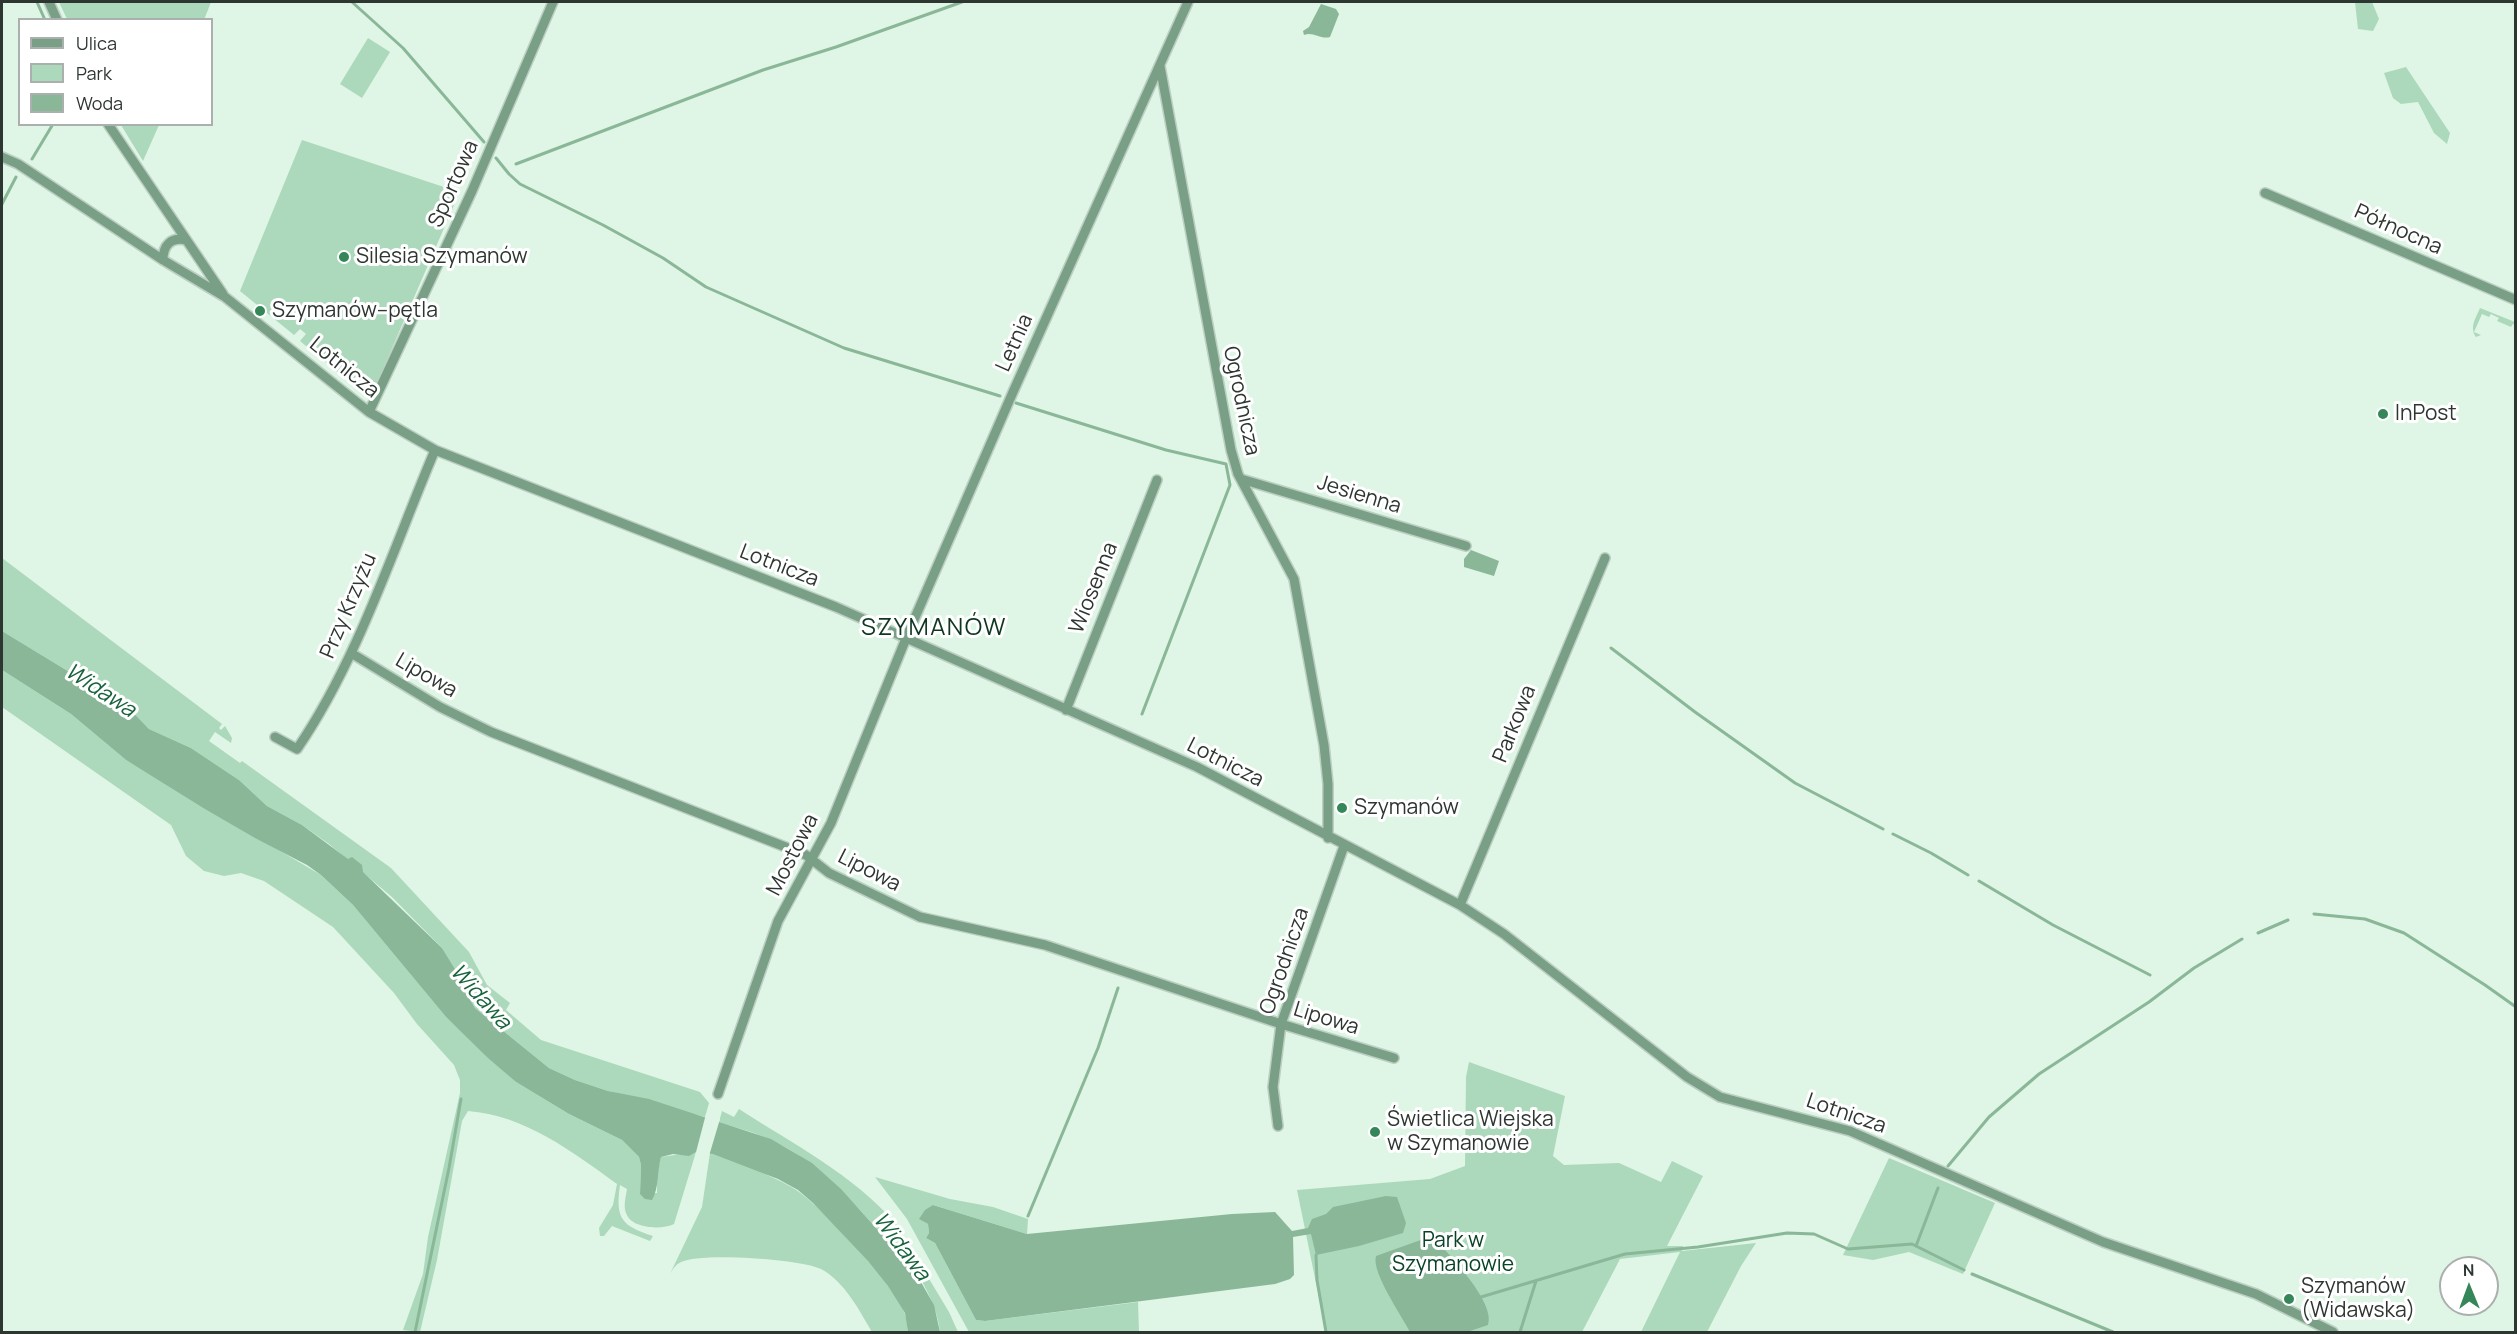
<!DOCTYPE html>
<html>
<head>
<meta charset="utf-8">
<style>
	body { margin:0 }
	#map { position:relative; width:2517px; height:1334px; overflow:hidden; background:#dff5e6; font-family:Manrope,sans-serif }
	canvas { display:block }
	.frame { position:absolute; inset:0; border:3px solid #2e3631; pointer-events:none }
	.legend { position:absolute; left:18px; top:18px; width:195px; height:108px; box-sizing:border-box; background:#fff; border:2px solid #abafad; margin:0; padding:8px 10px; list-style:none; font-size:18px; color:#2e3631 }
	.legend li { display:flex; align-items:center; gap:12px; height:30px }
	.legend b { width:30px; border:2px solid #abafad }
	.north { position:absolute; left:2439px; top:1256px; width:60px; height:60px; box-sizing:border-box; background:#fff; border:2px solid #abafad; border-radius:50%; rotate:359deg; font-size:16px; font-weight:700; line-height:24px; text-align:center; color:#2e3631 }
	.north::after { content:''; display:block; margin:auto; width:21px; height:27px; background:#358658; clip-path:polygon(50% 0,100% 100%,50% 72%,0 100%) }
</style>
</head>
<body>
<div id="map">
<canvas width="2517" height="1334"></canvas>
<div class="frame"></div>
<ul class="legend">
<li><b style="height:8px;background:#79a086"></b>Ulica</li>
<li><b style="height:16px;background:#acd9bb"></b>Park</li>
<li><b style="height:16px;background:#89b798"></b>Woda</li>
</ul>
<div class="north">N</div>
</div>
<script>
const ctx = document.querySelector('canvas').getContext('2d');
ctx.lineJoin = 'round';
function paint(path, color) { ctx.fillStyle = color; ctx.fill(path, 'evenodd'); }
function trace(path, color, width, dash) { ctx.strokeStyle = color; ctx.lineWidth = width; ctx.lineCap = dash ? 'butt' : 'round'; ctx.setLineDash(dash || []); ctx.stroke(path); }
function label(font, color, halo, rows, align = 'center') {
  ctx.font = font + ' Manrope,sans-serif'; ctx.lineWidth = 6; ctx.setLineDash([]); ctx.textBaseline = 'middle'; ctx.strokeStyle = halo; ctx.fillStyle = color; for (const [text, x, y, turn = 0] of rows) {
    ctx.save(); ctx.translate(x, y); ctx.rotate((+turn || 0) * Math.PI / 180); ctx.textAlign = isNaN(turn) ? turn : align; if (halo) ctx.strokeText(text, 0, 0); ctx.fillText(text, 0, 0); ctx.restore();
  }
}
paint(new Path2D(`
	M59 2H211L204 20 67 19Z
	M2355 2H2372L2379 19 2373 31 2358 29Z
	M368 38 390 52 362 98 340 84Z
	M2406 67 2450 133 2447 144 2434 133 2418 102 2401 104 2393 98 2384 73Z
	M121 125H159L143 161Z
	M302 140 459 192 452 210 440 206 436 214 448 219 373 392 364 394 300 341 306 334 300 329 294 335 240 291Z
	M2480 308 2515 322V325L2513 324 2511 327 2497 321 2499 318 2491 314 2489 317 2482 314 2474 332 2481 335 2476 337C2469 327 2476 318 2480 308Z
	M2 558 222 724 219 728 221 730 225 726 232 738 231 743 215 732 209 741 240 763 242 761 391 868 469 952 487 985 510 1003 506 1010 541 1040 700 1092 709 1103 705 1117 608 1091 575 1080 549 1068 475 1008 442 948 392 897 329 844 302 825 267 806 239 780 191 748 149 729 124 703 92 689 71 673 2 631Z
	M2 670 71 714 126 760 321 875 353 905 446 1017 516 1082 569 1114 622 1140 639 1157 641 1165 640 1194 657 1193V1172L661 1157 696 1152 674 1224C662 1230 631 1229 626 1213 623 1206 626 1196 627 1189L620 1185C615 1219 622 1226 653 1236L650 1241 612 1226 604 1236H600L599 1228 613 1205 617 1184C573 1152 524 1115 468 1111L462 1121 437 1260 420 1332 403 1330 423 1274 428 1237 460 1093V1080L454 1065 417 1024 394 993 333 927 264 881 241 873 224 876 204 871 186 856 171 825 2 707Z
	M1469 1062 1565 1096 1553 1156 1564 1165 1619 1163 1661 1182 1672 1161 1703 1176 1667 1246H1683L1682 1251 1756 1243 1741 1266 1707 1332H1641L1680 1252 1620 1259 1582 1332H1326L1297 1190 1430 1179 1465 1166 1466 1077Z
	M739 1109C793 1144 854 1175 896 1224L949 1312 958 1332H940C939 1309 915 1260 894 1248 857 1207 823 1164 771 1140 755 1132 736 1128 719 1122L722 1111 734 1117Z
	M710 1153C728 1157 785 1181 799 1192 823 1209 897 1287 905 1314 907 1320 907 1327 908 1332H872C859 1310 845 1282 821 1269 802 1259 700 1252 681 1262 675 1265 672 1270 669 1276L702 1207Z
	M1889 1158 1995 1203 1963 1274 1909 1252 1873 1260 1843 1255Z
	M875 1177 950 1199 993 1207 1028 1219 1027 1234 933 1205 920 1219 928 1224 929 1233 926 1238 935 1243 976 1320 985 1321 1138 1302 1139 1332H969L907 1219Z`), '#acd9bb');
paint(new Path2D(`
	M1321 4 1336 9 1339 14 1330 37C1321 40 1313 31 1304 35L1303 31 1309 27Z
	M1471 550 1499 561 1494 576 1464 567V559Z
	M2 631 71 673 92 689 124 703 149 729 191 748 239 780 267 806 302 825 348 859 352 857 362 865 363 872 442 948 456 971 465 975 467 981 461 984 475 1008 549 1068 575 1080 608 1091 649 1099 771 1139 812 1163 841 1189 894 1248 904 1243 906 1248 905 1254 934 1305 940 1332H908L905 1313 888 1286 868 1261 813 1203 798 1190 778 1179 713 1154 696 1152 689 1156 673 1154 661 1157C657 1171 659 1189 652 1200L645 1199 640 1194 641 1165 639 1157 622 1140 569 1114 516 1082 488 1058 446 1017 353 905 321 875 307 865 255 838 205 809 126 760 71 714 2 670Z
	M1386 1196 1397 1197 1406 1223 1403 1233 1359 1246 1316 1255 1311 1234 1293 1237 1294 1275 1290 1279 1275 1284 985 1321 976 1320 935 1243 926 1238 929 1233 928 1224 919 1219 925 1210 933 1205 1027 1234 1232 1214 1275 1212 1292 1231 1308 1228 1312 1219 1326 1214 1333 1207Z
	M1429 1237 1437 1241C1451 1257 1496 1303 1488 1325L1467 1332H1410C1402 1316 1371 1272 1376 1256Z`), '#89b798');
paint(new Path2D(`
	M706 1114 720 1119 709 1156H695Z`), '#dff5e6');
trace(new Path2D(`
	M37 2 45 20
	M352 2 403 48 484 142
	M496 158 509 174 520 184 603 225 663 258 706 287 844 348 1000 396
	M32 159 53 124
	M516 164 763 70 836 47 962 2
	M2 204 16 177
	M1016 403 1166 450 1226 464 1230 485 1142 714
	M1611 648 1695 712 1795 783 1883 829
	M1893 834 1931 853 1968 875
	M1979 881 2053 925 2150 975
	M2314 914 2365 919 2404 933 2485 985 2516 1007
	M2258 933 2288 920
	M1948 1166 1989 1117 2039 1074 2149 1002 2194 968 2242 939
	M1028 1216 1098 1048 1118 988
	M1916 1246 1938 1188
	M1316 1255 1317 1280 1326 1332
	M1972 1274 2113 1332
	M1481 1297 1625 1254 1698 1247 1787 1233 1814 1234 1848 1249 1912 1244 1964 1270
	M415 1332 449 1168 461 1099
	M1520 1332 1536 1281`), '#89b798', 3);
const street = new Path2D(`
	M49 2 57 20
	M1160 66 1231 450 1238 474 1294 579 1324 745 1328 784V838
	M108 124 223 294
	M2 157 18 164 163 260 225 297 369 412 435 450 836 607 1197 767 1460 905 1504 934 1687 1077 1720 1097 1850 1131 2103 1242 2256 1294 2333 1332
	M2265 193 2516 300
	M163 260C163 245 171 237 186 240
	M369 412 472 191 553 2
	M1241 479 1466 546
	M351 653 440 707 491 732 806 855 829 873 920 917 1045 945 1281 1024 1394 1058
	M1066 710 1157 480
	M275 737 297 749C358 660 393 549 435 450
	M1460 905 1605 558
	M718 1094 778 921 831 823 907 636 1013 392 1188 2
	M1278 1126 1273 1087 1281 1024 1344 846`);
trace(street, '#bccfc2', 12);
trace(street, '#79a086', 9);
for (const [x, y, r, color] of [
	[344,257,6,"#358658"],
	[260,311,6,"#358658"],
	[2383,414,6,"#358658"],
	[1342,808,6,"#358658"],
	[1375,1132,6,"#358658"],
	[2289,1299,6,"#358658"]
]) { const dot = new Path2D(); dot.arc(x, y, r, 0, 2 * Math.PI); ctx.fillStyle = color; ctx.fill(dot); trace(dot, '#fff', 2); }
label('21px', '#2e3631', '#fff', [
	["Sportowa",454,184,-66],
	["Północna",2398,230,24],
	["Letnia",1015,343,-66],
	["Lotnicza",344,368,39],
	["Ogrodnicza",1241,401,78],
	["Jesienna",1359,495,17],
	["Lotnicza",779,566,21],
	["Wiosenna",1094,588,-68],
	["Przy Krzyżu",349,606,-67],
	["Lipowa",426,676,30],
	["Parkowa",1515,724,-68],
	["Lotnicza",1225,763,27],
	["Mostowa",793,855,-63],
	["Lipowa",869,871,27],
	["Ogrodnicza",1285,961,-71],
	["Lipowa",1326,1019,17],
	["Lotnicza",1846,1114,19]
]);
label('21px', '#2e3631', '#fff', [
	["Silesia Szymanów",356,257],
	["Szymanów–pętla",272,311],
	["InPost",2395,414],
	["Szymanów",1354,808],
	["Świetlica Wiejska",1387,1120],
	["w Szymanowie",1387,1144],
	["Szymanów",2301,1287],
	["(Widawska)",2301,1311]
], 'left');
label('21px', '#094326', '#fff', [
	["Park w",1453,1241],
	["Szymanowie",1453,1265]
]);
label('italic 22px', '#17633b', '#fff', [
	["Widawa",100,691,33],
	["Widawa",480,997,48],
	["Widawa",901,1247,53]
]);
ctx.letterSpacing = '1.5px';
label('24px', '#0f3620', '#fff', [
	["SZYMANÓW",934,628]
]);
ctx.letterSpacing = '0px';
</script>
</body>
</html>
